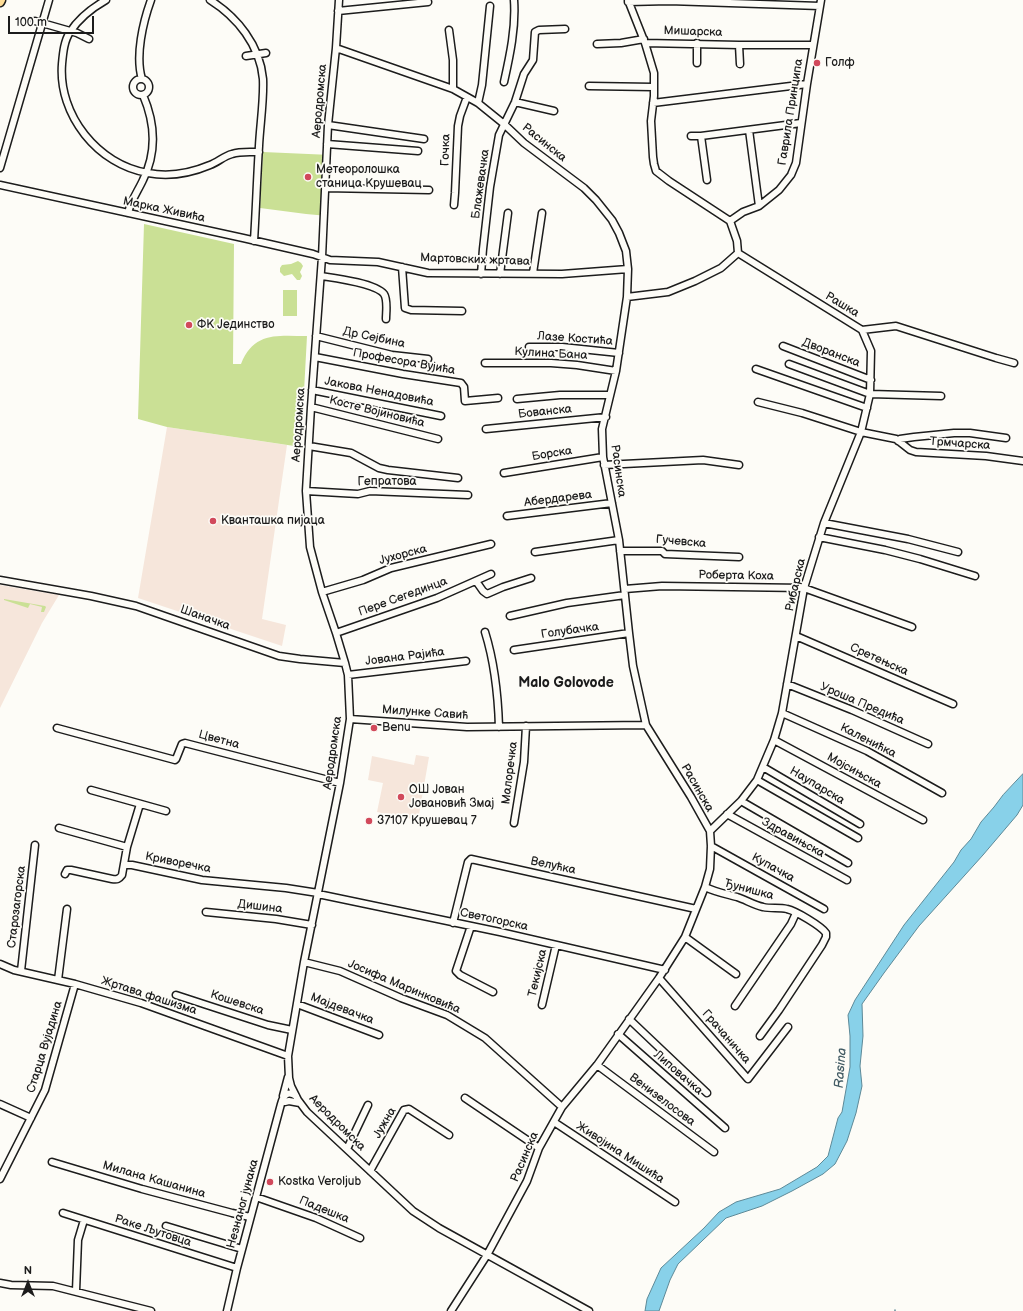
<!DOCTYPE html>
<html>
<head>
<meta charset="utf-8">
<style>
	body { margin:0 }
	#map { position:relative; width:1023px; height:1311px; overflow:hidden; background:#fdfcf7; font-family:"Balsamiq Sans",sans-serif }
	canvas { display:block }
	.north { position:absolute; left:8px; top:1263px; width:40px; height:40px; -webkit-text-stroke:3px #fdfcf7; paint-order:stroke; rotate:0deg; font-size:11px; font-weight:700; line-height:16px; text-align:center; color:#1c1c1c }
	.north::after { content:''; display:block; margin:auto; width:14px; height:18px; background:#1c1c1c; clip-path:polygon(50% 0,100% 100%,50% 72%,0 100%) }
	.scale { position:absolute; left:8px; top:16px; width:86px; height:18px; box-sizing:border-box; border:2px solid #1c1c1c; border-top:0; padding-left:5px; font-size:12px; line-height:14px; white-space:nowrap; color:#1c1c1c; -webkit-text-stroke:3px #fdfcf7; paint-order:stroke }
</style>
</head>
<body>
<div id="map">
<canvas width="1023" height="1311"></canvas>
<div class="north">N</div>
<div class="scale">100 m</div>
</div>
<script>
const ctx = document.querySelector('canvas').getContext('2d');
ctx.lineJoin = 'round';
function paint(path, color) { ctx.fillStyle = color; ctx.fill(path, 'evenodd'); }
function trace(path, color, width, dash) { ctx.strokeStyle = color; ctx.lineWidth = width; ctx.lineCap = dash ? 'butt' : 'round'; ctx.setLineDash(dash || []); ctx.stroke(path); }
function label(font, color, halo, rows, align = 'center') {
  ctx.font = font + ' "Balsamiq Sans",sans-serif'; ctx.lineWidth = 3.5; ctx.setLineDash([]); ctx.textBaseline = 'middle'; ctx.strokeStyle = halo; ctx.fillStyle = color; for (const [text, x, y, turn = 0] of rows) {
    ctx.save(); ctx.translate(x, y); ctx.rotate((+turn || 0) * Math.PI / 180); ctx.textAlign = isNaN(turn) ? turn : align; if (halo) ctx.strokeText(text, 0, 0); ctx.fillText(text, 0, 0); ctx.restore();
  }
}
paint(new Path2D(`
	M167 427 287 445 262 619 286 625 282 646 138 598Z
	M0 585 59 595 42 623 0 708Z
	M416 755 429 757 418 820 377 812 383 783 368 780 372 756 414 765Z`), '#f6e6db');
paint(new Path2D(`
	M263 152 331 155 325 188 328 216 306 214 260 208Z
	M144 224 234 244 233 364H241C254 331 278 336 307 336L301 447 167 427 138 419Z
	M298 261 301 263 303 266 300 272 302 276 300 280H297L292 274 284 276 280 272V268L282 265 291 264Z
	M283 290H297V316H283Z
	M4 599 45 606 46 607 44 612H41L42 607 30 604 28 608 4 600Z`), '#cae095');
const water = new Path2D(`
	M1023 774V805L1017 815 983 855 919 926 884 973 862 1004 863 1036 860 1066 862 1086 856 1113 847 1141 835 1164 823 1174 792 1191 762 1206 726 1218 678 1264 670 1280 659 1311H645L647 1299 661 1268 704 1228 719 1212 736 1202 780 1189 817 1167 828 1156 838 1118 842 1112 850 1067V1036L848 1015 855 1000 904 925 954 862 961 850 971 839 981 822 994 807 1003 795Z`);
paint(water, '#88d1e9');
trace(water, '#5d8997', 1);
trace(new Path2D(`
	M895 1310V1311`), '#5d8997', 1.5);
const minor = new Path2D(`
	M106 0C92 8 79 18 70 32 64 41 63 53 62 64 58 115 98 165 148 173 169 177 191 173 210 165 218 162 224 156 232 154 240 151 250 152 259 152
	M210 0C237 17 260 45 263 79 264 100 260 125 259 146 257 178 256 209 254 241
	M339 0 336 48 328 125 322 257 311 407 306 491 310 547 322 592 336 633 345 663 348 675 350 719 340 783 304 962 288 1056 289 1078 291 1086 298 1100 307 1112 413 1211 439 1228 589 1311
	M628 0 645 43 654 73V96L651 121 653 157 654 164 656 171 669 181 730 221
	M628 2 669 1 820 6
	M338 11 428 2
	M35 21 77 33 89 39
	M449 30 453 60V89
	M645 43 739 45H813
	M697 43V63
	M597 44 621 43 644 39
	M739 45 740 64
	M336 48 453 89 478 103 504 124 524 143 584 188 596 200 612 220 619 233 626 251 628 269 627 297 616 371 602 429 603 457 619 540 629 633 633 666 646 725 691 797 710 831 711 846 710 869 705 887 685 937 659 978 597 1065 562 1107 539 1148 527 1181 487 1255 451 1311
	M246 56 266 53
	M133 87a8 8 0 1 1 16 0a8 8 0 1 1-16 0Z
	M142 79C135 56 143 22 151 0
	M504 82C510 55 516 27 514 0
	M589 86 653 87
	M515 102 554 111
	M478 103 482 85 490 6
	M653 103 807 84
	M328 125 424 139
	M749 130 759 206
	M691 136H701L801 123
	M701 136 707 180
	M327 144 418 151
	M0 168 49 0
	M0 185 243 238 313 254 330 260 378 262 428 273 562 274 628 269
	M325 188 429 190
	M454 205 455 193 458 126 460 116 467 97
	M128 213C131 200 138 191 143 180 157 152 155 123 143 95
	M730 221 743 212 759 206 779 190 791 175 796 163 807 84 821 0
	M738 253 862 330 896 326 996 358 1014 363
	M402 267 405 308 411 310 462 311
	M533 273 542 213
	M481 274 483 249 490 187 499 135 515 102 524 74 533 60 535 32 539 30 565 29
	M500 274 508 213
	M321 276C334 278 375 283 384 294 388 300 386 312 386 319
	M627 297 668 292 695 281 721 268 738 253 737 241 730 221
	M316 336 392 355 428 359
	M783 346 871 380
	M529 347H562L619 353
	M315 357 403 374 461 383 464 387 465 401 498 398
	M485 363H551L577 365 616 371
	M789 364 870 394 941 396
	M756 369 867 408
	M312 390 441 416
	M517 399 560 395H610
	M758 402 802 413 861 432 896 439 910 450 916 452 986 456 1023 461
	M311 407 438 439
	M486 429 606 417
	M898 441 900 439 914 437 954 433H970L1006 438
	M309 446 351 453 379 468 388 470 458 478
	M604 465 703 460 739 465
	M504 473 603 457
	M306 491 358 494 370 491 468 495
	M507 516 612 503
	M824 523 908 539 958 552
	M819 537 885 550 920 559 975 576
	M620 551H662L665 554 739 557
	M535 552 619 540
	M0 580 91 596 136 606 279 656 300 659 345 663
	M476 581 483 591 487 594 503 587 531 578
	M625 589 662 586 804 588 912 627
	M322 592 363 580 391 568 491 544
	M510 616 567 603 625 595
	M485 632C495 664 498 694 499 727
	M336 633 437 598 491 574
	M796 636 953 704
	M514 650 629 633
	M348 675 466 661
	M787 684 852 710 928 744
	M782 713 867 751 942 793
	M350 719 467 727 646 725
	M57 728 175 760 176 759 182 744 185 743 340 783
	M774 740 923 820
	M763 767 860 824
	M757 780 858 838
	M91 790 166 811
	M741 801 848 863
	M727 814 847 880
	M514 823 524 762 526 726
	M59 828 127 847
	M710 831 741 801 757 780 774 740 782 713 804 588 824 523 861 432 870 394 871 351 862 330
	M711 846 824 909
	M124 865H132L202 880 286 888 318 893
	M65 874 67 870H71L112 879C117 880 119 879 122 875L127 847 140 804
	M705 887C715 892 726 894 737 897 746 900 754 905 763 907 771 909 779 907 787 909 796 911 821 926 826 933V937L822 945 779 1010 760 1036
	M318 894 500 932 665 970
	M206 912 276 919 312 925
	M453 923 468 862 471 859 696 909
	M471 926 456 971 460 975 493 992
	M685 937 736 974
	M304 962 340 971 401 998 447 1015 485 1038 562 1107
	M0 964 14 970 75 984 141 1003 288 1056
	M21 971 35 845
	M659 978 748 1079 788 1027
	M58 980 67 909
	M176 995 268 1025 292 1030
	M297 1004 379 1035
	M542 1005 556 945
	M735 1006 791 924 796 913
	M629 1019 707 1093
	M618 1034 725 1128
	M597 1065 714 1152
	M283 1096 288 1077
	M465 1098 539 1148
	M285 1102 289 1101 300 1103
	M0 1104 31 1118
	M554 1122 675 1202
	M347 1149 368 1105
	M52 1162 142 1189 232 1213 250 1217
	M370 1171 404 1110 409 1109 449 1135
	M0 1179 45 1090 75 984
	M256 1197 316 1218 360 1238
	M63 1213 237 1268
	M166 1226 242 1249
	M0 1283 11 1285 53 1286 151 1311
	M76 1291 78 1240 84 1220
	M227 1311 237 1268 281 1104C283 1096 287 1090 296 1096`);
const major = new Path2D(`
	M0 2 1 0`);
trace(minor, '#1c1c1c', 9);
trace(major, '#1c1c1c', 11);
trace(minor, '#fdfcf7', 6);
trace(major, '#ffdd96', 8);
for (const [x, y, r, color] of [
	[817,63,4,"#d1495b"],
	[308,177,4,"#d1495b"],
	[189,325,4,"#d1495b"],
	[213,521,4,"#d1495b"],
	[374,728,4,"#d1495b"],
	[401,797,4,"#d1495b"],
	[369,821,4,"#d1495b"],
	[270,1182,4,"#d1495b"]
]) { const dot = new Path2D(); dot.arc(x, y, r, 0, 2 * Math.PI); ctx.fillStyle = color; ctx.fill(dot); trace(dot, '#fdfcf7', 1.5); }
label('12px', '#1c1c1c', '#fdfcf7', [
	["Мишарска",693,32,2],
	["Аеродромска",320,101,-85],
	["Гаврила Принципа",791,112,-81],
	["Расинска",544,143,39],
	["Гочка",446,150,-88],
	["Блажевачка",481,184,-82],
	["Марка Живића",164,210,12],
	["Мартовских жртава",475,260,2],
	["Рашка",842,305,31],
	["Др Сејбина",374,338,12],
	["Лазе Костића",575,339,4],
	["Дворанска",831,353,21],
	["Кулина Бана",551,354,3],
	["Професора Вујића",404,362,10],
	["Јакова Ненадовића",379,392,11],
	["Косте Војиновића",377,412,14],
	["Бованска",545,412,-6],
	["Аеродромска",299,425,-86],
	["Трмчарска",960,444,4],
	["Борска",552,454,-9],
	["Расинска",618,471,82],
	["Гепратова",387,482],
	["Абердарева",558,499,-7],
	["Гучевска",681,542,5],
	["Јухорска",403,555,-15],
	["Роберта Коха",736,576,1],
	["Рибарска",796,585,-77],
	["Пере Сегединца",403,597,-20],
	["Шаначка",205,618,20],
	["Голубачка",570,631,-8],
	["Јована Рајића",405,657,-7],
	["Сретењска",879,660,24],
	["Уроша Предића",862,704,23],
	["Милунке Савић",425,713,4],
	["Цветна",219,740,15],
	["Каленићка",868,741,27],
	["Аеродромска",333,753,-82],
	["Мојсињска",854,771,29],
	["Малоречка",510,773,-83],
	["Наупарска",817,786,31],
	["Расинска",697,788,60],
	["Здравињска",793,838,29],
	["Криворечка",178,863,11],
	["Велућка",553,866,12],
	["Купачка",773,868,29],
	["Ђунишка",749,890,15],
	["Старозагорска",17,907,-83],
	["Дишина",260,907,7],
	["Светогорска",494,920,12],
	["Текијска",538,973,-77],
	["Јосифа Маринковића",404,987,23],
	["Жртава фашизма",149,996,18],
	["Кошевска",237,1003,18],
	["Мајдевачка",342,1009,21],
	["Грачаничка",726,1037,49],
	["Старца Вујадина",45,1047,-73],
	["Липовачка",678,1073,41],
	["Венизелосова",662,1100,37],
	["Аеродромска",337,1123,45],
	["Јужна",385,1123,-60],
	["Живојина Мишића",620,1153,33],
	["Расинска",525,1157,-67],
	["Милана Кашанина",154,1180,16],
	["Незнаног јунака",243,1204,-75],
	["Падешка",324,1210,22],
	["Раке Љутовца",153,1231,18]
]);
label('12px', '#1c1c1c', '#fdfcf7', [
	["Голф",825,63],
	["Метеоролошка",316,170],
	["станица Крушевац",316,184],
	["ФК Јединство",197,325],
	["Кванташка пијаца",221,521],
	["Benu",382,728],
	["ОШ Јован",409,790],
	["Јовановић Змај",409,804],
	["37107 Крушевац 7",377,821],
	["Kostka Veroljub",278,1182]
], 'left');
label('italic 13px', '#425b64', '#fdfcf7', [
	["Rasina",841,1068,-86]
]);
label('bold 14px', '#1c1c1c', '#fdfcf7', [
	["Malo Golovode",566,683]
]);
</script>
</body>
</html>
